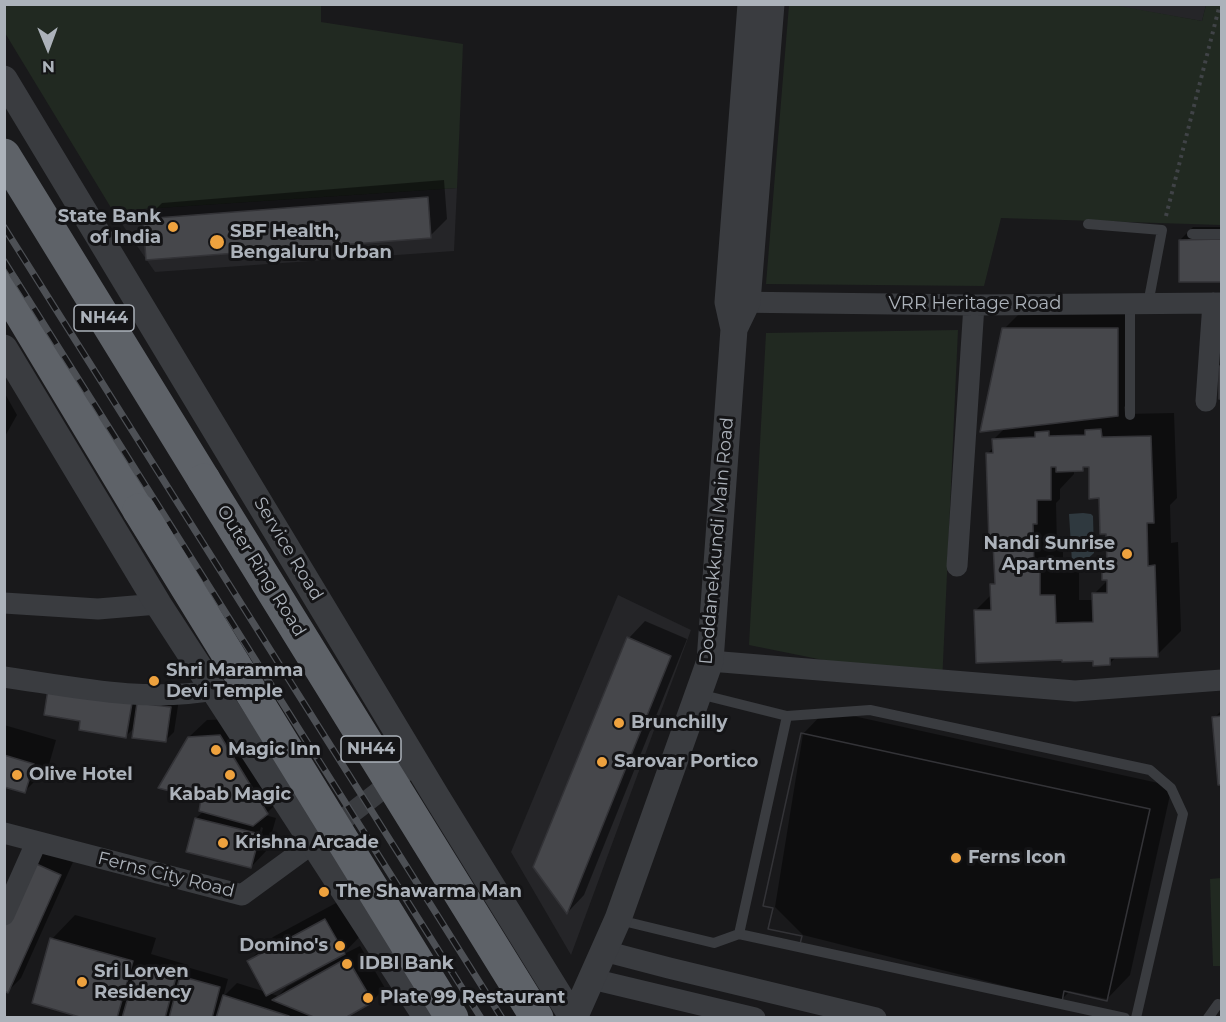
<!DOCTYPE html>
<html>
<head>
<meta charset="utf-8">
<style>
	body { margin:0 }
	#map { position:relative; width:1226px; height:1022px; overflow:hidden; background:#19191b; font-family:Montserrat,sans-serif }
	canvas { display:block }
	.frame { position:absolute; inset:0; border:6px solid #acb2ba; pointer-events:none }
	.north { position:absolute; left:18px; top:18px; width:60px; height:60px; -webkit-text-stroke:4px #141416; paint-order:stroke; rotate:179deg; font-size:16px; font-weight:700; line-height:24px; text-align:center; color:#acb2ba }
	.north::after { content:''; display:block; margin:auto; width:21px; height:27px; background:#acb2ba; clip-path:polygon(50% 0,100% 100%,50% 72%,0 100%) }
</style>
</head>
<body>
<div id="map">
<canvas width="1226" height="1022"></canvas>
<div class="frame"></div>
<div class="north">N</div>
</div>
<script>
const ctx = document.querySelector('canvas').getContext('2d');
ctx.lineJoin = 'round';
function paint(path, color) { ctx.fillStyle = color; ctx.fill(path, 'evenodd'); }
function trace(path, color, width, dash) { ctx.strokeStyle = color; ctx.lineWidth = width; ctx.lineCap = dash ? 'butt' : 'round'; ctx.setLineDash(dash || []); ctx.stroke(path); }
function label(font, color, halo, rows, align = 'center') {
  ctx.font = font + ' Montserrat,sans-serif'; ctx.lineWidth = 6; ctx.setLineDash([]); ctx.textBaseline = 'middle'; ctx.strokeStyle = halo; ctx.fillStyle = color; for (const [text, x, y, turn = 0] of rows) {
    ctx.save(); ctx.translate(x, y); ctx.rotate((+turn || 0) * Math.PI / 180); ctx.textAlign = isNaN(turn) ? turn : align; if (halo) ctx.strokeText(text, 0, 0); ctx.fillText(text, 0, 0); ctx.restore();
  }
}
paint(new Path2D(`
	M1108 5H1206L1202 21Z
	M457 188 454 251 155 272 113 211Z
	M618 595 691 630 571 955 511 852Z`), '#252528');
paint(new Path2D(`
	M1108 4 1202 21 1206 5H1221V225L1001 218 984 286 766 284 789 5Z
	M321 5V22L463 44 457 188 113 211 5 33V5Z
	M958 330 942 684 749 645 766 333Z
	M1221 878V966H1213L1210 879Z`), '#212921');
paint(new Path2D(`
	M1083 513 1091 514 1093 516 1094 553 1083 563 1072 562 1069 514Z`), '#2f393f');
paint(new Path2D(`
	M444 180 447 219 430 236 145 220 162 203Z
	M1193 227H1222V281L1180 240Z
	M1021 312H1134V398L1124 407 1125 414 1174 413 1177 498 1170 505 1171 543 1178 542 1181 631 1157 655 1116 657 1109 664 1095 660 1063 658 975 611 992 594V585L996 580 987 454 994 447V439L1005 428 1004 329ZM1087 465H1090L1101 497 1108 532V561L1104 565 1110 578 1094 594V600H1079V572H1063V547H1057L1056 503 1060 499V489L1074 474V470H1082Z
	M4 392 17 415 4 438Z
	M645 621 687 639 584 895 568 912 629 638Z
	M147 695 179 699 174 732 166 740 135 727 126 736 81 729Z
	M826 710 1172 786 1130 975 1107 999 1070 991 1061 1000 803 935 775 907 803 734Z
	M1222 710V783L1214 718Z
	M237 719 284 796 265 815 276 818 267 850 251 867 196 818 204 811 189 737 207 720ZM261 827 263 828 258 849H255Z
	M4 725 56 740 48 768 25 791 4 785Z
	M46 850 73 862 21 978 8 991 34 863Z
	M349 896 367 929 342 955 360 946 385 988 372 1001 341 1018H124L125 1013 121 1018H89L52 939 75 915 156 938 151 954 188 965 186 972 190 968 228 979 223 997 237 983 266 992 249 961 273 937ZM147 967 184 978 183 981 147 970ZM306 973 307 976 287 987 278 996 269 993Z`), '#0007');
const building = new Path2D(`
	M428 197 431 238 146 260 143 219Z
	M1222 239V282H1179V240Z
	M1002 328H1118V416L980 432Z
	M1219 366H1222V399H1219Z
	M1101 429 1102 437 1151 436 1154 523H1147L1148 566 1155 565 1158 657 1110 658V665L1093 666V661L1062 662V660L976 663 974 610H991L990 584H995L993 543H989L986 453H993L992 439 1035 437V432L1049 431V436L1085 435V430ZM1051 467H1056V472L1083 471V467H1089V499L1099 498 1100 534H1106L1107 565H1102V580H1107V593H1092L1093 622 1056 623 1055 595H1040V570H1034L1033 524H1037V500H1051Z
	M627 637 671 656 567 914 533 867Z
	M48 689 132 703 126 738 79 730 80 721 44 715Z
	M137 703 171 707 166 742 132 738Z
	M1222 716V785H1218L1212 717Z
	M801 733 1150 809 1107 1001 1064 991 1062 1002 800 944 802 936 768 929 773 908 763 906Z
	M801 733 1150 809 1107 1001 1064 991 1062 1002 800 944 802 936 768 929 773 908 763 906Z
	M220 735 268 814 253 826 199 811 201 799 158 788 188 737Z
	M4 755 34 764 25 793 4 787Z
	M195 818 260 834 251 868 186 852Z
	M32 862 61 875 8 993 4 991V924Z
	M325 919 345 954 266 996 247 961Z
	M50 938 133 961 117 1018H83L32 1003Z
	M347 958 373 1002 345 1018H316L272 1000Z
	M137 966 176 977 165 1018H122Z
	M180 976 220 987 212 1018H169Z
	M223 995 289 1016V1018H216Z`);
paint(building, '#46474b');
trace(building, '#333337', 1.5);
trace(new Path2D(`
	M1166 216 1220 4`), '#404347', 4, [3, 4.5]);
trace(new Path2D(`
	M1088 224 1162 230 1148 304
	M1192 234H1222
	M1130 304V415
	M699 694 787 716 870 710 1150 770 1171 788 1183 814 1136 1018
	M619 920 714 943 739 934 1125 1018
	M739 934 787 716
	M1208 1018 1218 1004`), '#3a3c40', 10);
trace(new Path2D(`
	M731 302 974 305 1222 303
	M1206 401 1213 303
	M957 566 974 305
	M4 603 98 609 158 604
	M710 661 1075 691 1222 680
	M4 677C74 687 145 703 215 690
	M4 833 242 895 313 843 416 763
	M4 915 36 843
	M604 951 669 968 876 1018
	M592 979 755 1018`), '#3a3c40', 21);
trace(new Path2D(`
	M4 79 436 796 573 1018
	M734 329 747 302 771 4
	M4 348 158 604 427 1018
	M574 1018 618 919 710 661 734 329 728 302 751 4`), '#3a3c40', 27);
trace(new Path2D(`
	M4 155 204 480
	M4 286 139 510`), '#5e6268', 33);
const rail = new Path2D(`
	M4 227 502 1018
	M4 261 481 1018`);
trace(rail, '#4d5055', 7);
trace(rail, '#141416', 4.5, [14]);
trace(new Path2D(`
	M204 480 537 1018
	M139 510 452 1018`), '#5e6268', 33);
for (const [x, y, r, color] of [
	[173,227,6,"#eea23e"],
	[217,242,8,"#eea23e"],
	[1127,554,6,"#eea23e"],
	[154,681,6,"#eea23e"],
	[619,723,6,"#eea23e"],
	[216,750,6,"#eea23e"],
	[602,762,6,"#eea23e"],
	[17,775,6,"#eea23e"],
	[230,775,6,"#eea23e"],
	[223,843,6,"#eea23e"],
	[956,858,6,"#eea23e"],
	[324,892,6,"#eea23e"],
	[340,946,6,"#eea23e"],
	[347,964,6,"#eea23e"],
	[82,982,6,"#eea23e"],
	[368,998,6,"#eea23e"]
]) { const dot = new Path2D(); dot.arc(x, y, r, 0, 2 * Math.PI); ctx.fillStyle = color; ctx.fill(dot); trace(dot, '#141416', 2); }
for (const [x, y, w] of [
	[104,318,60],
	[371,749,60]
]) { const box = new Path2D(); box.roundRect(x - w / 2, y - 13, w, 26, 4.5); ctx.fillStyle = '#141416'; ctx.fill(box); trace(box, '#acb2ba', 1.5); }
label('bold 16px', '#acb2ba', null, [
	["NH44",104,318],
	["NH44",371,749]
]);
label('bold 18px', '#acb2ba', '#141416', [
	["State Bank",161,217,"right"],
	["of India",161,238,"right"],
	["SBF Health,",230,232],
	["Bengaluru Urban",230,253],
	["Nandi Sunrise",1115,544,"right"],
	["Apartments",1115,565,"right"],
	["Shri Maramma",166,671],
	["Devi Temple",166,692],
	["Brunchilly",631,723],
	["Magic Inn",228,750],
	["Sarovar Portico",614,762],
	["Olive Hotel",29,775],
	["Kabab Magic",230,795,"center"],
	["Krishna Arcade",235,843],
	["Ferns Icon",968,858],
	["The Shawarma Man",336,892],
	["Domino's",328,946,"right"],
	["IDBI Bank",359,964],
	["Sri Lorven",94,972],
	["Residency",94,993],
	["Plate 99 Restaurant",380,998]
], 'left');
label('18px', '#acb2ba', '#141416', [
	["VRR Heritage Road",975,304],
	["Doddanekkundi Main Road",717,541,-85],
	["Service Road",288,549,59],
	["Outer Ring Road",261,571,58],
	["Ferns City Road",166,875,14]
]);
</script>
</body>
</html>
